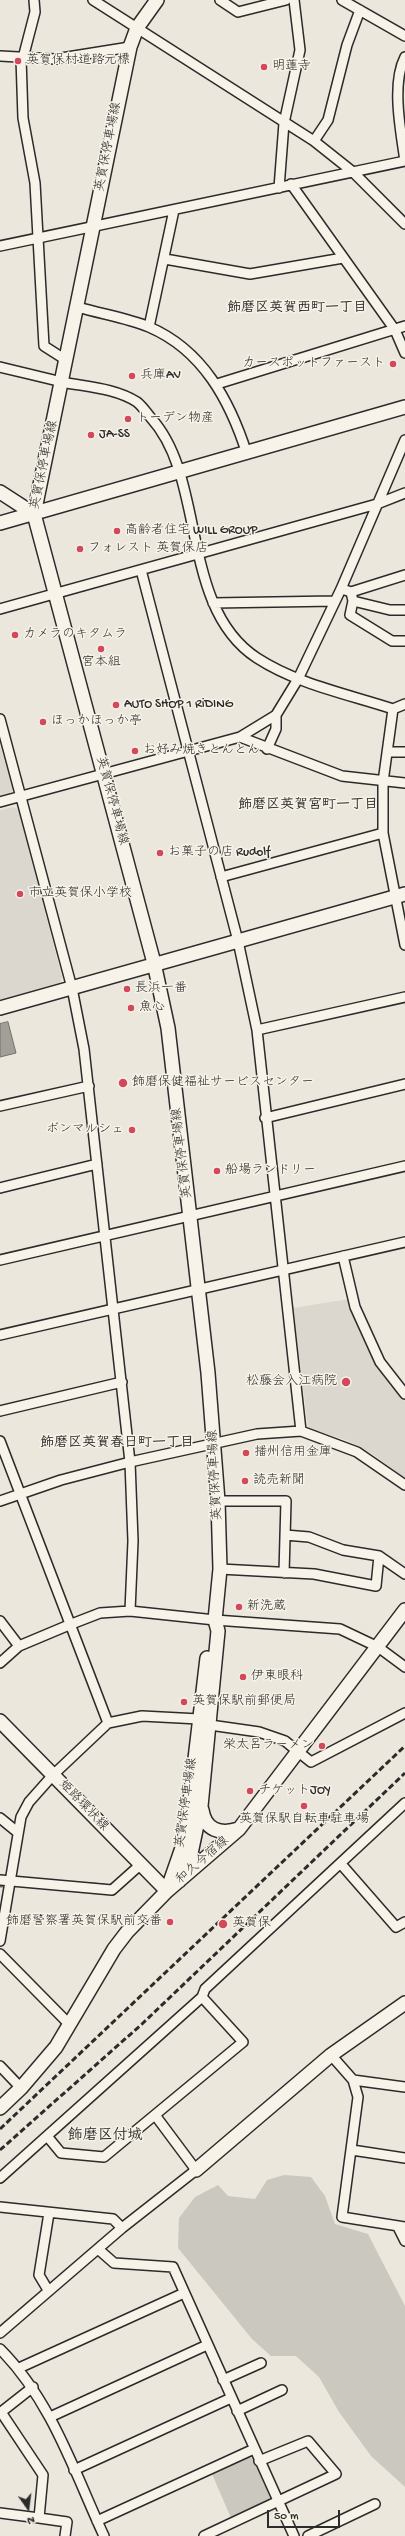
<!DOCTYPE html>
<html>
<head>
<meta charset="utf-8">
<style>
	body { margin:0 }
	#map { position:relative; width:405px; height:2536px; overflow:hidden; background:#ebe7dd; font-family:"Gochi Hand",sans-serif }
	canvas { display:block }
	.north { position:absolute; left:8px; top:2488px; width:40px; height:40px; -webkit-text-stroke:3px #f7f3e8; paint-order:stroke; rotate:166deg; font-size:11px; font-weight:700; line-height:16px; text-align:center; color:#2b2b2b }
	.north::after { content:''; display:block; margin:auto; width:14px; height:18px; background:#2b2b2b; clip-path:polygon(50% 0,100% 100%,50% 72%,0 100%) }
	.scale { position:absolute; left:267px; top:2510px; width:73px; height:18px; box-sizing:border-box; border:2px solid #2b2b2b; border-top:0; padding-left:5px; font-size:12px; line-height:14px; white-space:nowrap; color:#2b2b2b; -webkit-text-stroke:3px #f7f3e8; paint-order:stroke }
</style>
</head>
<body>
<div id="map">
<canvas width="405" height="2536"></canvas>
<div class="north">N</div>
<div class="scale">50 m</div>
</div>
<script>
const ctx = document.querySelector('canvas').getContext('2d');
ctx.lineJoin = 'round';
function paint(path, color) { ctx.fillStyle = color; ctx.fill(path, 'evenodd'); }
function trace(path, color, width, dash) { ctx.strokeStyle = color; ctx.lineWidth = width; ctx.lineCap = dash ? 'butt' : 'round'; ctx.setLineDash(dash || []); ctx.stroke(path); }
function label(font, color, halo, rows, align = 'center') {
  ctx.font = font + ' "Gochi Hand","Klee One",sans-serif'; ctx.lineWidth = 3; ctx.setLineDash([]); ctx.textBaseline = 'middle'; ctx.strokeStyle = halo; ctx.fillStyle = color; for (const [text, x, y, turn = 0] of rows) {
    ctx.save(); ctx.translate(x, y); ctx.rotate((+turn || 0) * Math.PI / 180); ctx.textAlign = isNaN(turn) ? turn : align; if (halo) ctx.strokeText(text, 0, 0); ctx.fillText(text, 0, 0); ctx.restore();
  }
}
paint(new Path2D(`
	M0 745 13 789 10 794 0 797Z
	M13 807 18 809 62 977 60 983 0 1000V810Z
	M349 1299 376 1364 405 1401V1478L371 1453 346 1440 308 1428 293 1308Z`), '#dbd7ce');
paint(new Path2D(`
	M284 2175 311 2177 325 2196 335 2224 368 2234 405 2306V2487L371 2456 339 2412 319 2377 296 2356H271L252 2339 178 2248 179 2218 195 2197 218 2185 228 2196 255 2199 267 2180Z
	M249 2457 253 2458 271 2496 270 2500 231 2518 212 2474Z`), '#cbc8bf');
const water = new Path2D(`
	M8 1022 16 1053 0 1057V1024Z`);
paint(water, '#a29f98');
trace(water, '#72716c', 1);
trace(new Path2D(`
	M91 1884 104 1885
	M0 1886H2`), '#72716c', 3);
const street = new Path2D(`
	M93 0 314 141 353 172 405 224
	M220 0 238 12 286 0
	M342 0 405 36
	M0 56 55 59 130 47
	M21 58 23 118 35 183 44 346 66 360
	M23 58 35 12 34 0
	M314 141 328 120 347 45 360 10
	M405 161C401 132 391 84 405 57
	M291 184 395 330 405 353
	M279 188 284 123 300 50 294 0
	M0 246 405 161
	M165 259 250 274 343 258
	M78 307C101 314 127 318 149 327 203 350 230 401 247 454
	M149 327 174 210
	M0 367C21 372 41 377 62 382 87 387 115 388 137 402 142 406 147 413 151 418 207 479 179 607 257 658 297 684 347 694 393 709L405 704
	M217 384 405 326
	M141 570 238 941 257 1030 301 1431
	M345 590 351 592 405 575
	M351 592 353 601 350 615 392 641H405
	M353 601 390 610H405
	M213 603 335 601
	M0 609 377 504 405 493
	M393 709 383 782V833L405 945
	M0 719 72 988 84 1049 130 1462 133 1541 130 1611
	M240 737 276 715
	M267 749 276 729V715L298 679 341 589 405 440
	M387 752H405
	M0 802 240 737 342 776 405 783
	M221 877 383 833
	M257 1030 405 997
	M0 1106 89 1086
	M265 1118 405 1084
	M0 1188 97 1164
	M343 1256 355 1307 380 1362 405 1394
	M0 1260 405 1166
	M0 1335 405 1242
	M0 1411 122 1382
	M0 1441 108 1723
	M0 1501 61 1480 130 1462 257 1434 301 1431 357 1452 405 1485
	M218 1501H286L284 1573
	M285 1535 309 1537 343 1550 379 1556 405 1574
	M220 1569 314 1574 376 1586 379 1556
	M0 1621 19 1646
	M0 1663 19 1646 69 1625 100 1613 130 1611 215 1620 340 1629 378 1647 405 1667
	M210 1725 259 1732 285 1741 311 1762 405 1713
	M0 1818 16 1831
	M341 1864 396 1927 405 1922
	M0 1880 112 1890 140 1865
	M0 1941 21 1817 29 1802 53 1775 108 1723 142 1716 199 1719
	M0 1954 70 2025
	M202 1997 205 1989 405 1803
	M331 2055 353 2080 358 2097 342 2217 405 2227
	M0 2066 21 2088
	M353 2080 405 2087
	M352 2150 405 2158
	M0 2178 202 1997 243 2042 104 2157 61 2153 47 2136
	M0 2207 113 2219 122 2228
	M398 2227 405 2241
	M98 2249 114 2263 173 2267 294 2536
	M48 2290 39 2275 49 2213
	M0 2333 122 2228 196 2170 155 2115
	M0 2349C51 2400 74 2471 104 2536
	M19 2368 184 2293
	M223 2380 261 2363
	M237 2411 282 2390
	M1 2412 43 2475 39 2518 67 2522 65 2536
	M0 2413 33 2387
	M50 2417 207 2345
	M74 2470 231 2398
	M0 2513 39 2518
	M97 2521 254 2449
	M204 2536 336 2474 308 2441 259 2461
	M308 2536 375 2504`);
const secondary = new Path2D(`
	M157 0 137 28 130 47 34 514 154 963 168 1028 208 1373 218 1501 220 1569 215 1620 218 1631 201 1806 189 1863 179 1881
	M0 492 34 514
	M0 523 405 407
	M0 1008 405 894
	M0 1721 167 1891
	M202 1810C205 1830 220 1835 239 1829
	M167 1891 182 1848 187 1826 207 1658
	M0 2108 21 2088 56 2047 114 1949 127 1932 167 1891 239 1829 405 1610
	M196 2170 331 2055 405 2003`);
trace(street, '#2b2b2b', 12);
trace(secondary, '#2b2b2b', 16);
trace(street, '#f7f3e8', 9);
trace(secondary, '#f7f3e8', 13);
trace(new Path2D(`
	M0 2129 405 1746
	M0 2150 142 2024 405 1773`), '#2b2b2b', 3, [6, 3]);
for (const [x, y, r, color] of [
	[18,61,4,"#d1495b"],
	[264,67,4,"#d1495b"],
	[393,364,4,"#d1495b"],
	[132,376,4,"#d1495b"],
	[128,419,4,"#d1495b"],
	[91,435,4,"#d1495b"],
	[117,531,4,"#d1495b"],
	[80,549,4,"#d1495b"],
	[15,635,4,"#d1495b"],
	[101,649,4,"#d1495b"],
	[116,705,4,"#d1495b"],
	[43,722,4,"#d1495b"],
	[135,751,4,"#d1495b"],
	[160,853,4,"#d1495b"],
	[20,894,4,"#d1495b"],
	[127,989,4,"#d1495b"],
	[131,1008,4,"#d1495b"],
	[123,1083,5,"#d1495b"],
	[132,1130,4,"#d1495b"],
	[217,1171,4,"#d1495b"],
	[346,1382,5,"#d1495b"],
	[246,1453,4,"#d1495b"],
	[245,1481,4,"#d1495b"],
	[239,1607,4,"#d1495b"],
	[243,1677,4,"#d1495b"],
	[184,1702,4,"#d1495b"],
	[322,1746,4,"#d1495b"],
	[250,1791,4,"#d1495b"],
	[304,1806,4,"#d1495b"],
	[170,1922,4,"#d1495b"],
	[223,1924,5,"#d1495b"]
]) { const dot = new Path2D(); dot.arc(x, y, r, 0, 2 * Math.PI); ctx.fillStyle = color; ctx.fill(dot); trace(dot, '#f7f3e8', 1.5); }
label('13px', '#2b2b2b', '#f7f3e8', [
	["英賀保村道路元標",26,61],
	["明蓮寺",272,67],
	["カースポットファースト",385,364,"right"],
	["兵庫AV",140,376],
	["トーデン物産",136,419],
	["JA-SS",99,435],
	["高齢者住宅 WILL GROUP",125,531],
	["フォレスト 英賀保店",88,549],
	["カメラのキタムラ",23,635],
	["宮本組",101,663,"center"],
	["AUTO SHOP 1 RiDING",124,705],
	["ほっかほっか亭",51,722],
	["お好み焼きとんとん",143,751],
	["お菓子の店 Rudolf",168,853],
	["市立英賀保小学校",28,894],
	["長浜一番",135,989],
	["魚心",139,1008],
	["飾磨保健福祉サービスセンター",132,1083],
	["ボンマルシェ",124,1130,"right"],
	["船場ランドリー",225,1171],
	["松藤会入江病院",337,1382,"right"],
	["播州信用金庫",254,1453],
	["読売新聞",253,1481],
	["新洗蔵",247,1607],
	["伊東眼科",251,1677],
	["英賀保駅前郵便局",192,1702],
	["栄太呂ラーメン",314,1746,"right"],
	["チケットJOY",258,1791],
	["英賀保駅自転車駐車場",304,1820,"center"],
	["飾磨警察署英賀保駅前交番",162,1922,"right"],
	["英賀保",232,1924]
], 'left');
label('13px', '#2b2b2b', '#f7f3e8', [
	["英賀保停車場線",109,147,-79],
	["英賀保停車場線",45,465,-78],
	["英賀保停車場線",111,801,75],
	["英賀保停車場線",183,1153,-97],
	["英賀保停車場線",216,1475,-93],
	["英賀保停車場線",187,1803,-82],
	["姫路環状線",83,1806,46],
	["和久今宿線",203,1861,-41]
]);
label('bold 14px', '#2b2b2b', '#f7f3e8', [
	["飾磨区英賀西町一丁目",297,309],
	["飾磨区英賀宮町一丁目",308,806],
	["飾磨区英賀春日町一丁目",117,1444]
]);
label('bold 15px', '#2b2b2b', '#f7f3e8', [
	["飾磨区付城",105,2137]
]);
</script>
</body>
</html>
